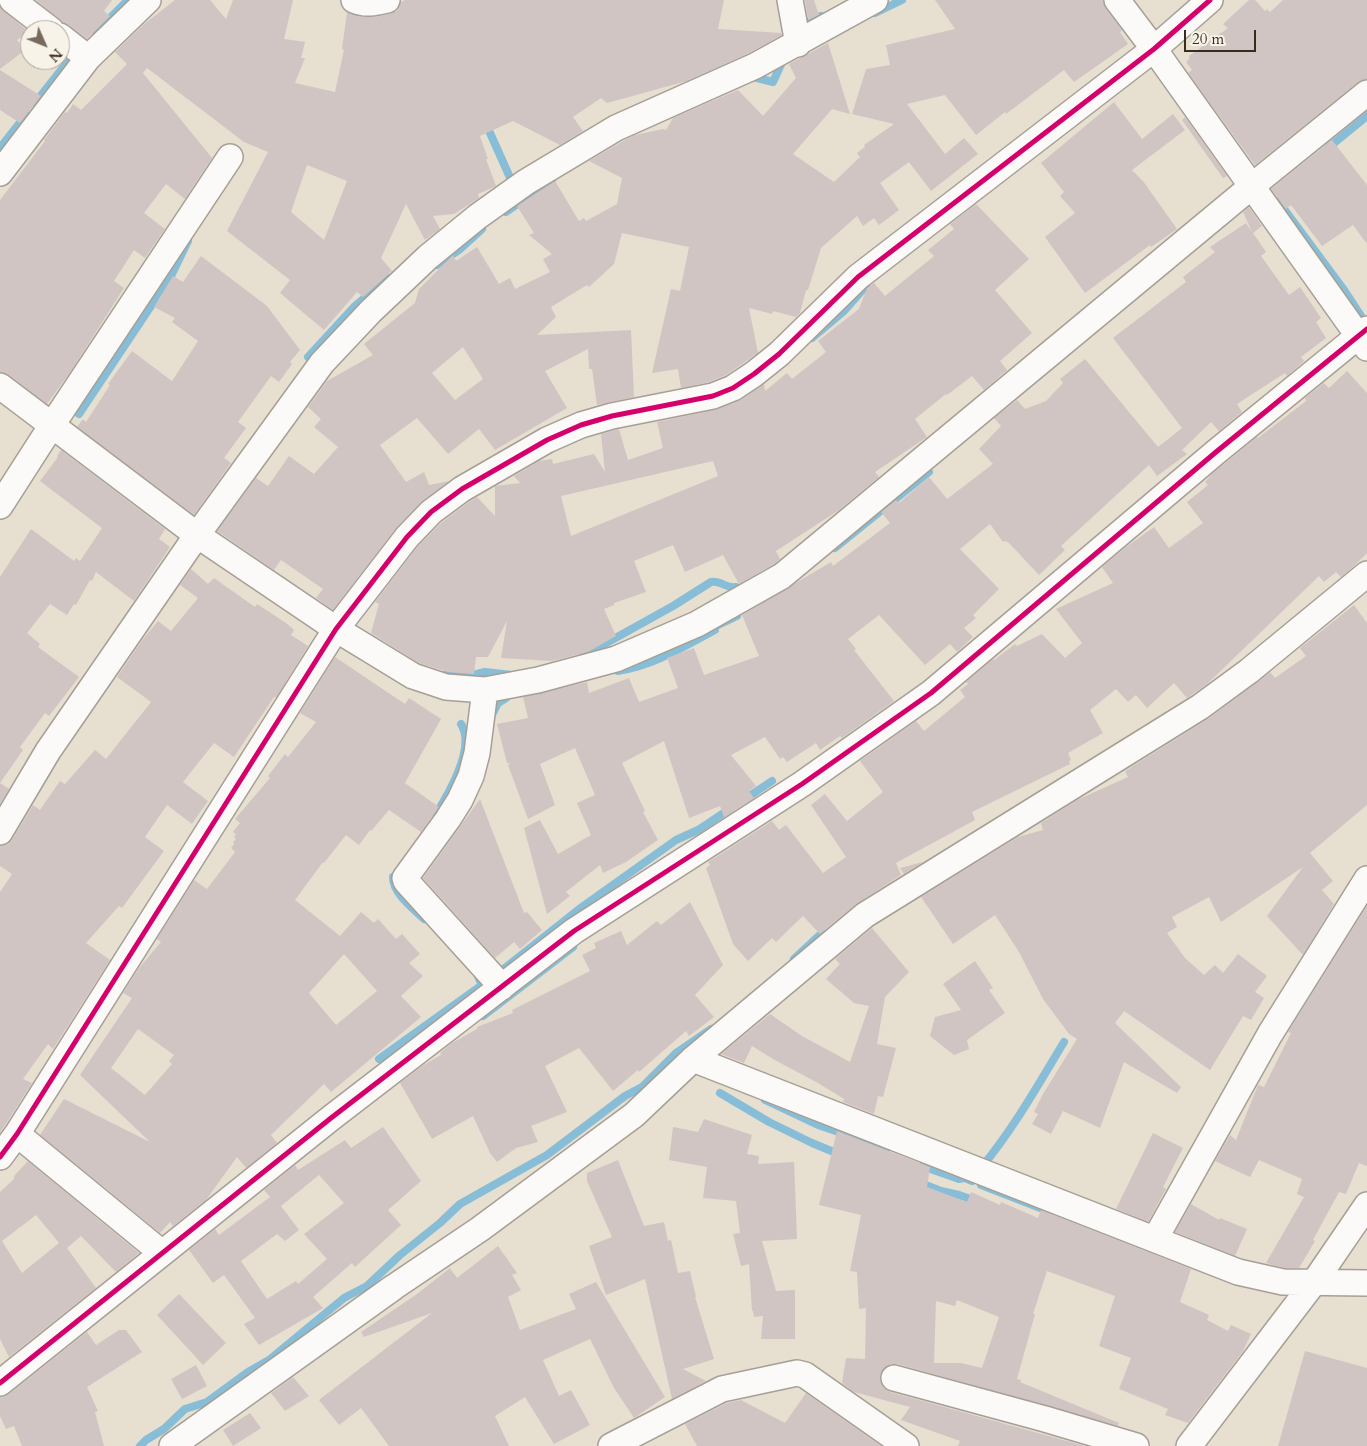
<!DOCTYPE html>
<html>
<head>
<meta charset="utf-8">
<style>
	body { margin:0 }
	#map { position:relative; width:1367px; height:1446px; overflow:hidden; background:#e7dfd0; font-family:Cardo,serif }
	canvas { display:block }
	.north { position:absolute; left:20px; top:20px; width:50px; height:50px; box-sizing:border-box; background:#f7f3e8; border:1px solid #aca397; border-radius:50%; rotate:134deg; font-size:14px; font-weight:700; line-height:20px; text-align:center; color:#3b2a1e }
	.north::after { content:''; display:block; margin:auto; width:18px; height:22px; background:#77695c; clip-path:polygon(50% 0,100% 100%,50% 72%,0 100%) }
	.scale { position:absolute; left:1184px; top:30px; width:72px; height:22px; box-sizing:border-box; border:2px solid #3b2a1e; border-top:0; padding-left:6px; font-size:15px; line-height:18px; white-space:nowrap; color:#3b2a1e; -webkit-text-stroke:4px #f7f3e8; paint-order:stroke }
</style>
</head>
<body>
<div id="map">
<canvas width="1367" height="1446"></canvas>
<div class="north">N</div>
<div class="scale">20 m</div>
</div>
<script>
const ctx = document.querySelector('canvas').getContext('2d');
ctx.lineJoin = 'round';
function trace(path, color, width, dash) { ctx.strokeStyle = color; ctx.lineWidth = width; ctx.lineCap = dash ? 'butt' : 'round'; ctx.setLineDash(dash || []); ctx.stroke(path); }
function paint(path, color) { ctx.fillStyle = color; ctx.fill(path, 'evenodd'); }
trace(new Path2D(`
	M875 13 902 0
	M800 20 801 24H803L821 16
	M96 32 128 0
	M749 76 773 82 784 58
	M35 103 69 60
	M486 124 512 182
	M0 148 26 115
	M1328 148 1367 116
	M1278 201 1344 290 1361 316
	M506 212 552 180
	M437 265 459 250 482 229
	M812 338 843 312 866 286
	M308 357 355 306 388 278
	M79 414 171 276 188 241
	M835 548 929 472
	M583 656 673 606 711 582C721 580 726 589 736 587
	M618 671C653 666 685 646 715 630L714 627 737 616
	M439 675H473L485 672 512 675
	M492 715 498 703 506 698
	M745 799 772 781
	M436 814C449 793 476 747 461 724
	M393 877C393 894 413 908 424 919
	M794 959 822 933
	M496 971 500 972 582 907 676 840 698 830 731 808
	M483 1016 573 947
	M379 1059 482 985 477 974
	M720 1093 769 1122 812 1143 841 1155
	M765 1100 818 1125 862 1140
	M865 1141 886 1150
	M922 1166 959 1179 965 1178 972 1181
	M981 1168C1014 1128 1038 1085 1064 1042
	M918 1182 941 1191 959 1195 976 1201
	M981 1185 1048 1211
	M140 1446 146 1440 164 1429 185 1409 207 1402 248 1372 269 1360 344 1298 367 1286 400 1255 440 1223 460 1204 547 1155 625 1096 642 1087 676 1053 711 1029`), '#87bdd6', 8);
paint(new Path2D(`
	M36 0H112L104 11 110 16 87 39 69 25 62 22Z
	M175 0H210L226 19 233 0H293L284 39 305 42 301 58H305L295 83 335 92 344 50 342 49 347 12 364 17 381 16 397 11 401 2 405 0H724L718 29 781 33 782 35 749 53 687 81 607 103 601 98 573 117 583 131 560 145 513 121 480 136 488 159H486L496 186 478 194 479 198 454 214 433 216 440 229 425 240 406 204 381 258 392 271 363 297 357 292 324 330 280 293 290 280 227 231 268 152 244 142 147 68 143 73 212 158 185 199 166 184 144 213 165 229 145 258 134 250 114 281 124 288 71 371 47 404 9 375 0 372V200L45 141 44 140 65 112 67 113 73 104 81 110 127 64 115 52 143 25ZM307 165 347 181 324 240 291 212Z
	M805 0H814L819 15 808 20Z
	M935 0H1103L1106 9 1122 30 1120 32 1128 44 1074 82 1064 70 1006 114 1005 112 976 135 945 95 907 104 945 154 964 138 978 154 931 191 909 162 880 183 899 210 879 225 874 218 863 226 857 216 821 248 808 290H806L800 313 796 317 773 311 772 314 749 308 758 353 726 375 709 382 681 388 678 369 652 373 671 289 680 291 689 247 622 233 614 264 589 287 587 285 551 307 556 317 537 335 631 330 634 397 597 405 592 369H589L588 349 545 371 567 408 495 450 479 429 448 454 417 418 380 445 406 482 424 472 429 485 449 481 421 502 397 527 333 610 316 598 323 589 281 560 274 570 217 531 256 478 268 486 289 456 314 474 338 447 314 427 321 419 308 407 327 381 373 355 364 344 415 303 419 289 453 255 456 261 477 247 499 284 510 278 515 289 550 272 543 259 552 254 529 235 534 233 517 206 555 181 579 221 584 218 586 221 617 204 622 178 589 161 623 141 635 135 663 129 666 130 673 118 738 90 763 116 796 78 789 64 828 43 850 114 832 109 793 154 834 182 860 157 857 153 865 147 864 145 894 124 852 114 866 69 890 65 886 45 955 29ZM463 347 483 379 455 400 432 373Z
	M1249 0H1255L1265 11 1267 9 1270 12 1283 0H1367V79L1358 82 1255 165 1188 73 1192 70 1186 62 1189 59V56L1228 28 1223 24Z
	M0 7 29 32 17 40 25 50 0 69Z
	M0 70 41 96 20 123 0 110Z
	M1114 102 1142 139 1173 114 1185 130 1132 170 1143 181 1177 229 1151 247 1150 245 1085 293 1045 237 1075 213 1060 196 1064 192 1041 163Z
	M1185 117 1227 176 1223 178 1182 120Z
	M1332 140 1367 185V244L1353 225 1322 246 1291 205 1286 209 1271 189Z
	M976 204 1029 259 995 290 1032 333 1000 361 1007 370 984 390 972 376 947 395 946 394 915 419 927 437 875 472 879 477 839 510 776 551 780 559 774 564 739 584 723 555 685 572 673 545 634 561 646 592 614 603V605L604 609 616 636 588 652 552 661 501 658 507 621 488 657H476L474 674 448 672 419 663 371 633 379 604 375 602 418 546 441 523 470 501 477 497 495 516V486L520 483 514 476 539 461 552 459 553 464 594 454 605 472 601 434 619 429 628 460 663 448 657 422 718 409 741 400 764 384 765 391 787 373 792 379 826 352 818 341 859 309 867 288 874 283 885 296 934 256 928 250 954 229 950 224ZM713 461 718 476 571 536 561 496Z
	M1249 207 1262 226 1253 233 1266 252 1261 256 1289 295 1300 287 1321 318 1316 322 1326 338 1301 357 1304 361 1287 376 1285 373 1237 404 1242 412 1219 431 1211 422 1182 450 1187 454 1157 476 1149 465 1061 546 1065 550 1039 575 1009 543 1005 541 1003 542 990 524 960 549 999 589 973 615 976 618 964 628 973 637 957 652 950 644 925 665 879 615 848 639 856 649 854 650 894 701 842 738 840 736 820 750 816 743 787 762 783 757 780 759 765 737 731 755 756 786 749 791 754 798 724 817 720 806 689 818 664 741 622 763 645 811 643 812 658 840 626 862 603 873 600 865 566 892 570 896 547 914 524 828 540 820 558 854 591 835 577 803 595 795 575 748 540 764 555 805 528 819 508 765 510 763H507L497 724 528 718 523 697 587 682 589 693 629 678 639 702 678 688 667 658 694 648 704 675 759 656 742 615 831 562 833 566 890 523 881 512 896 500 899 503 929 477 947 499 993 464 979 449 1001 426 994 418 1017 400 1025 409 1046 401 1063 383 1060 379 1085 359 1158 447 1182 428 1113 338 1186 282 1183 277 1215 252 1210 247 1246 223 1252 232 1243 212Z
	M201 256 267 306 300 350 290 362 292 364 279 382 271 376 238 422 246 428 224 458 231 463 194 515 77 427 83 419 86 422 110 385 108 384 132 351 172 381 198 341 172 322 175 318 154 307 173 276 183 282Z
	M1347 371 1367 393V553L1354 566 1341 577 1336 572 1324 582 1319 576 1206 685 1187 698 1174 683 1147 708 1136 695 1128 702 1116 689 1090 710 1103 733 1068 753 1071 760 1069 761 1070 764 972 812 975 820 896 863 901 875 856 904 820 934 803 916 776 942 772 938 748 961 733 944 706 868 710 865 708 862 772 821 779 830 786 825 823 873 846 857 811 805 825 794 847 821 883 792 860 761 916 721 924 731 965 697 960 690 968 684 966 682 993 659 994 660 1015 644 1017 646 1042 634 1065 658 1082 643 1056 609 1113 583 1102 567 1126 547 1154 527 1169 548 1203 523 1187 502 1208 485 1205 482 1212 474 1257 437 1258 438 1306 401 1305 398 1324 383 1329 388Z
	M61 450 165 529 159 539 170 547 134 601 96 572 92 581 90 580 76 605 74 604 67 615 50 604 27 633 40 644 38 647 79 677 49 716 45 713 20 747 23 750 0 783V577L31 529 74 561 76 558 80 561 102 528 40 481 58 457 57 456Z
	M191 569 208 584 214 578 255 607 257 604 286 623 294 630 291 635 308 646 276 698 274 697 234 757 214 743 183 782 208 801 192 824 167 805 145 837 164 851 122 908 119 906 86 943 110 960 53 1049 48 1044 23 1079 32 1083 0 1133V892L12 874 0 866V846L7 845 12 840 33 805 40 810 60 781 65 784 95 750 106 759 151 702 117 677 143 639 158 621 171 631 198 598 180 585Z
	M1354 605 1367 623V805L1310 853 1333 881 1322 890 1334 904 1303 955 1267 916 1303 867 1221 922 1209 897 1172 917 1177 927 1167 933 1185 958 1204 975 1215 965 1223 973 1238 954 1267 976 1255 992 1264 998 1251 1020 1243 1016 1210 1070 1124 1011 1115 1023 1181 1087 1177 1093 1124 1062 1100 1128 1063 1111 1051 1134 1032 1124 1038 1114 1034 1112 1043 1094 1077 1039 1069 1034 1043 999 1019 952 995 915 953 944 921 897 1018 837 1043 830 1041 823 1077 800 1128 777 1125 771 1208 719 1270 672 1275 678 1306 656 1300 648Z
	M335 657 405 704 409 698 441 719 405 783 439 807 421 832 389 810 371 831 370 830 359 845 346 835 324 863 323 862 295 900 340 936 361 912 374 923 378 919 396 939 402 934 420 954 409 963 423 976 401 996 421 1017 331 1092 324 1084 271 1135 277 1143 246 1168 237 1157 206 1200 173 1226 170 1222 160 1233 40 1135 64 1099 150 1142 80 1075 132 998 123 993 139 968 161 942 157 939 194 880 207 889 235 852 231 848 234 844 233 842 236 839 234 837 236 834 233 832 240 823 235 819 270 778 268 776 285 754 288 757 316 722 300 713ZM344 954 377 991 336 1025 309 993ZM138 1029 174 1055 169 1061 172 1064 145 1095 111 1068Z
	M0 783 9 789 0 804Z
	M480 799 524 913 527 912 542 930 520 949 514 942 495 958 423 878Z
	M923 862 904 874 900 868Z
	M690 902 723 965 695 995 714 1017 689 1036 686 1031 639 1072 638 1070 613 1091 579 1048 545 1066 567 1112 531 1126 538 1142 516 1148 497 1162 490 1153 473 1116 432 1139 400 1083 422 1066 441 1055 440 1053 452 1043 477 1029V1027L513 1013 512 1010 590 971 582 955 596 948 594 943 621 931 627 945 657 921 661 925Z
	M1367 906V1166L1359 1163 1346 1194 1339 1192 1313 1240 1315 1241 1299 1268H1285L1266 1263 1304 1197 1297 1194 1302 1179 1259 1160 1250 1177 1215 1161 1230 1135 1236 1140 1258 1085 1264 1087 1291 1033 1288 1032Z
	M872 928 909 972 885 997 877 1044 896 1048 883 1097 878 1096 874 1114 843 1102 844 1099 818 1083 773 1059 752 1046 744 1063 721 1054 770 1014 802 1036 850 1062 869 1006 854 1003 826 979 840 964 835 959Z
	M975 961 993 988 989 990 1005 1013 967 1040 969 1049 954 1055 930 1036 935 1017 961 1010 943 984Z
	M704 1119 752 1135 747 1154 759 1156 758 1164 794 1162 797 1239 762 1241 776 1291 795 1290V1339H761L763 1316 754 1317 753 1311H752L749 1264 741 1266 733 1234 740 1233 736 1201 703 1198 707 1167 669 1160 673 1127 698 1132Z
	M383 1127 421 1181 388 1210 401 1225 355 1267 352 1263 313 1297 323 1308 259 1345 244 1324 255 1318 224 1275 213 1283 189 1250 215 1229 219 1235 270 1197 264 1190 295 1165 298 1170 345 1140 351 1148ZM319 1175 344 1203 304 1234 327 1259 298 1284 296 1281 267 1299 241 1261 277 1234 285 1241 299 1230 281 1206Z
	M837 1131 930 1167 927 1187 967 1202 971 1192 1000 1205 1001 1202 1038 1218 1041 1210 1191 1269 1180 1302 1209 1315 1207 1320 1228 1331 1231 1325 1251 1334 1243 1351 1188 1423 1165 1415 1168 1409 1119 1389 1131 1358 1099 1346 1115 1296 1047 1271 1033 1314H1035L1017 1379 1021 1380 1020 1382 1119 1423 1118 1426 898 1364H891L884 1368 880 1375V1381L884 1388 890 1392 1085 1446H958L960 1441 901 1420 910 1407 854 1392 842 1383 846 1358 865 1359 866 1308 859 1309 857 1272 850 1271 861 1215 819 1205ZM957 1300 999 1317 982 1368 961 1363H934L936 1301 955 1306Z
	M1153 1133 1183 1148 1163 1187 1166 1189 1148 1222 1116 1209Z
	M618 1160 644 1226 664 1222 668 1241 671 1240 678 1273 690 1271 696 1297H695L714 1359 683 1369 706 1381 672 1399 645 1279 606 1295 589 1246 612 1237 587 1181V1173Z
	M28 1161 139 1253 116 1272 81 1236 67 1248 96 1288 9 1357 0 1339V1192L14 1179V1176ZM36 1215 59 1243 22 1273 2 1241Z
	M1191 1204 1219 1220 1220 1218 1247 1229 1235 1256 1175 1232Z
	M498 1246 517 1273 512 1275 521 1290 508 1297 520 1330 576 1309 569 1294 596 1282 665 1397 634 1418 614 1388 590 1339 543 1360 559 1396 571 1390 590 1425 554 1444 525 1397 495 1416 509 1446H389L361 1408 339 1425 319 1400 432 1313 364 1337 361 1332 417 1294 450 1268 457 1278Z
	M179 1294 226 1343 203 1365 157 1315Z
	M119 1330H126L142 1352 87 1387 98 1411 95 1412 104 1446H22L14 1426 6 1429 0 1416V1397L9 1394 87 1332 96 1345Z
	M1305 1351 1367 1368V1446H1278Z
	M196 1365 207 1386 182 1399 171 1379Z
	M293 1377 309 1396 285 1411 271 1393Z
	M806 1393 881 1446H697L685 1424 727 1403 741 1400 785 1423Z
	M250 1413 261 1428 233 1446 223 1430Z`), '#d1c5c3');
const street = new Path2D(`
	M12 0 51 30
	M354 0C365 5 375 3 387 0
	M790 0 798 44
	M1117 0 1154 49 1367 348
	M60 36 88 58
	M0 173 88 58 148 0
	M0 386 197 535 336 629 413 676 446 687 485 690 538 680 616 659 697 624 782 576 1252 186 1367 93
	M0 506 52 425 230 157
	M485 690 477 753 471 776 460 800 448 819 405 878 406 881 502 987
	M0 832 48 751 197 535 322 363 371 311 428 257 477 217 526 182 616 128 755 66 875 0
	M693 1059 1238 1272 1283 1282 1367 1283
	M17 1134 162 1253
	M0 1157 17 1134 336 629 407 537 431 512 462 489 547 440 581 425 612 416 713 396 733 388 754 374 779 354 858 277 1154 49 1210 0
	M1155 1239 1270 1034 1367 879
	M894 1378 1045 1419 1136 1446
	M0 1383 331 1118 574 931 802 784 931 693 1216 452 1367 329
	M172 1446 394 1287 480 1229 634 1115 693 1059 865 915 1200 707 1249 671 1367 574
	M611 1446 722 1389 797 1373 805 1375 906 1446
	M1189 1446 1315 1281 1367 1205`);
trace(street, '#a69f95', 28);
trace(street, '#fbfaf8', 25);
trace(new Path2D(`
	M0 1157 17 1134 336 629 407 537 431 512 462 489 547 440 581 425 612 416 713 396 733 388 754 374 779 354 858 277 1154 49 1210 0
	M0 1383 331 1118 574 931 802 784 931 693 1216 452 1367 329`), '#d6006c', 5);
</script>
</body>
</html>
